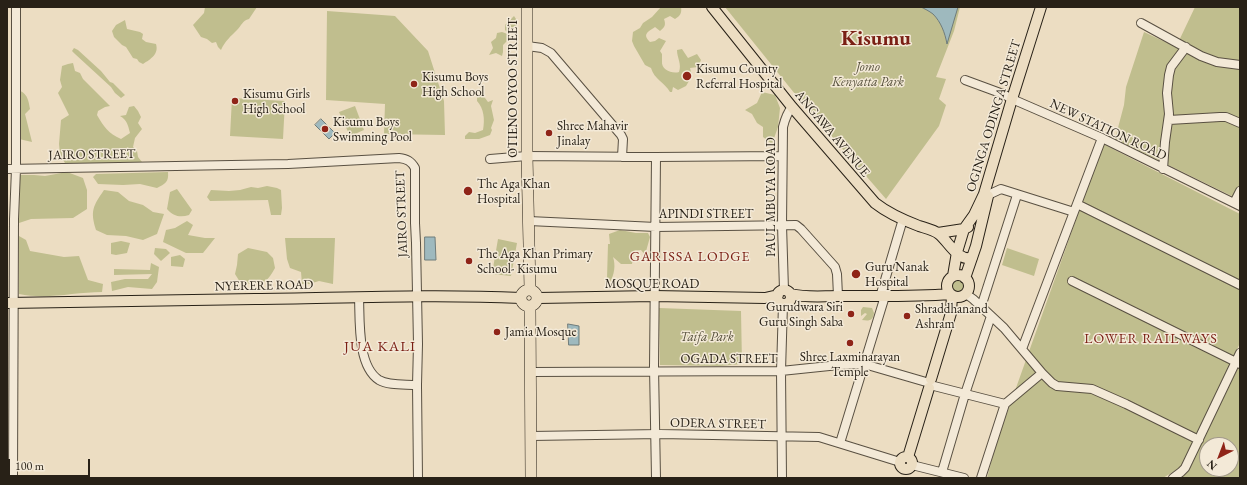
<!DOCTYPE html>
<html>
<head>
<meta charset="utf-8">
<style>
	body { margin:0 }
	#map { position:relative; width:1247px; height:485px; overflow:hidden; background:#ecddc2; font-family:"EB Garamond",serif }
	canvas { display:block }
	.frame { position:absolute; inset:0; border:8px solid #282117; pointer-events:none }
	.north { position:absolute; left:1199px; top:437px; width:40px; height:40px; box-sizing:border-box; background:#f3e9d7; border:1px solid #a2998a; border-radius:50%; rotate:222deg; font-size:11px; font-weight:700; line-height:16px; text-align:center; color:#282117 }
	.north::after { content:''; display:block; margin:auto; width:14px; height:18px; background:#8f2418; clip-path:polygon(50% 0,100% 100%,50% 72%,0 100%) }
	.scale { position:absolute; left:8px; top:459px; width:82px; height:18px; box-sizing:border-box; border:2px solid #282117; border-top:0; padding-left:5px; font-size:12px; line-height:14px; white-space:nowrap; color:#282117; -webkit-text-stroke:3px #f3e9d7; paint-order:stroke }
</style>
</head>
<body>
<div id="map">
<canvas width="1247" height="485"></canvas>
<div class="frame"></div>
<div class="north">N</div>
<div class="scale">100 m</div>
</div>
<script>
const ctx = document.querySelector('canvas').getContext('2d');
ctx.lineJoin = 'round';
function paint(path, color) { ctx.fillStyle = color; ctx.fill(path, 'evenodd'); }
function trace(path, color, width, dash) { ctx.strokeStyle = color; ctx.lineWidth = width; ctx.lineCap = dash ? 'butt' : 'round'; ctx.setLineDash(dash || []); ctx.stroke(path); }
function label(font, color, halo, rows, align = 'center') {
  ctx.font = font + ' "EB Garamond",serif'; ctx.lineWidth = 3; ctx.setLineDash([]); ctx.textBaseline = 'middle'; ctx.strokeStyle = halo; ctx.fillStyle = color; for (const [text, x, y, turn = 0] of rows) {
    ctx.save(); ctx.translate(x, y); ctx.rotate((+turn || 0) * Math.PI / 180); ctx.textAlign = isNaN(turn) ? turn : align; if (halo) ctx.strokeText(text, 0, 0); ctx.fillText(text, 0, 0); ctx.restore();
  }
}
paint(new Path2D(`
	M205 7H257L249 19C242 21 242 25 237 30 231 36 225 41 221 50L218 47 216 42 212 43 207 39 201 37 193 25 204 13Z
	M661 7H681C682 13 680 16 675 19L670 16 664 19C666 25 665 27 660 31L655 27C648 32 642 34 650 42L655 41 659 38 666 41 660 51 662 54C662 56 662 58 662 61 661 70 672 74 679 72 682 64 677 58 677 50L682 49 688 58 697 54 701 60 698 67 690 68 692 76 686 86 678 90 673 87 672 92H670C665 83 654 79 651 68L645 65 634 46 632 41 633 32 640 28 643 23 652 17Z
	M725 7H960L954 31 936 77 946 79 939 99 946 105 939 126 886 199 795 94Z
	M1195 7H1240V200L1115 139 1124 105 1126 87 1144 32 1176 47Z
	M327 11 395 16 428 51 444 101 445 135 384 134 385 104 326 100Z
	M514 16 518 22 514 33 509 34 505 30V25Z
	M125 20 127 29 140 32 143 34 142 39 146 42 156 44C159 54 151 59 143 64L139 62 137 59 133 58 126 47 122 45 114 37 112 31 116 25Z
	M502 32 513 36 516 40H508L503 45V52L502 56 496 53 489 55 493 48 491 42 496 38 497 33Z
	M74 48 78 50 101 71 110 82 113 83 125 95 121 98 115 93 111 87 75 54 72 51Z
	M73 63 75 71 80 73 83 79 110 106 105 107 98 111 97 115C104 127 108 133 121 139L130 133C128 125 127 120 120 116L126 115 129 107 134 106 138 111 141 117 138 123 142 129 135 138 133 147 137 151 138 157 142 162 66 165 60 154 59 144 61 120 69 115 58 93 62 87 60 80 62 66 68 64Z
	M13 88C26 92 28 96 30 109L25 114 32 142 19 139Z
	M762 92 775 95 780 108 778 127 772 144 763 137V127L757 123 752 114 745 110 757 103Z
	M482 94 488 102 493 100 491 106 494 120 491 128 492 130 490 135 479 139H465V136L469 132 475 133 483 130C485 119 484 109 477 101V95Z
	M232 98 285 101 283 139 230 136Z
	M355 106 364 130 350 136 339 112Z
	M1103 144 1240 214V343L1181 467 1163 478H987L996 444Z
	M67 172 83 178 87 190V209L73 218 31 219 19 223 20 175H34L45 176Z
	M168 172C169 182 165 184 157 188L140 184 123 185 98 184 93 177 96 174Z
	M267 186 277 188 281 190 282 208 281 215H271L268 200 210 201 207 197 211 190 229 191 240 190 251 187 258 188Z
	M177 189 192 210 189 215C180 218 173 216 167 209L170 192Z
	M104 190 118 192 129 201 143 205 153 212 164 214 157 234 143 240 126 236 107 235 96 230C90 211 93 206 104 190Z
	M187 221 193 225 188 235 205 238H215L203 253H186L163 242 166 230 175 228Z
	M620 230 636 233H648L650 237 645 255 641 250 634 251 632 264H621L613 257C616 266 614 275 610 282L607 278 608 244H610L609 234Z
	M19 236 26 240 30 251 64 257 79 256 88 280 103 284 102 292C75 292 46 300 19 294Z
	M285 238H335L333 284 319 281 309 284H302L301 272 290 268 287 259Z
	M498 239 517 243 511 276 492 274Z
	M121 241 130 243 127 253 116 255 111 254V243Z
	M155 248 166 249 170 253 161 261 154 254Z
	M248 248 267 252 273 258 275 268C265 286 260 286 240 282L235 274 237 265 238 254Z
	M1007 248 1039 259 1034 276 1002 265Z
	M180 255 185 259 183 267 171 266V257Z
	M151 263 159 267 157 282 152 289 128 287 112 291 111 282 125 279H148L152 274 114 275V269L150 270Z
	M958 276C976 281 966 306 948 289L950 280Z
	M863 307 872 308 874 313C873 321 869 321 862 320L867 314 865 313 861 316V310Z
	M659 308 741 311 742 364 720 366 660 365Z
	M1240 364V478H1178L1187 472ZM1207 445H1231V469H1207Z`), '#c0be8e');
const water = new Path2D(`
	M921 7H958L947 44C945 33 941 22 933 14 929 11 925 9 921 7Z
	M321 119 335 133 329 139 315 125Z
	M425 237H435L436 260H425Z
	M568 324 579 326V345H569Z`);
paint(water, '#9eb9be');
trace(water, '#6f7c7b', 1);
const minor = new Path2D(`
	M1141 23 1201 56 1217 62 1240 65
	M527 46 542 48 551 53 621 135 623 139 622 157
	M965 80 1003 94 1012 99 1102 138 1240 206
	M1169 120 1220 117H1226L1240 123
	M490 159 527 156 656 157 782 156
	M7 169 288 164 399 158C407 159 411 161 415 168V223L416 243 418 344 417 385 418 478
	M1163 169 1165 142 1169 114 1167 93 1169 75 1171 67 1186 47
	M984 194 988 195 1001 189 1074 212
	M1234 203 1240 191
	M1077 204 1240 285
	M529 221 656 227 796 225 801 229 835 267 837 274 838 296
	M1072 281 1240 364
	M784 290 782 225 783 127C785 119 787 113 792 107
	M966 294 973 299 1004 328 1042 373 1005 404 981 478
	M359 297C360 320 357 366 379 380 389 386 405 384 417 385
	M880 297 903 219
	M981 307 1017 195
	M1022 349 1102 138
	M530 372 781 371 839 365 864 364 926 382
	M1042 373 1052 383 1057 386 1092 389 1126 404 1199 440
	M934 386 1005 404
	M531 436 660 434 819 437 900 462
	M840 443 885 296
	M912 465 964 478
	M942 472 965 394 991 316
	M13 478 14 219 16 169V7
	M656 478 654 367 656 157
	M782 478 781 371 783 304
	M1173 478 1181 472 1185 468 1240 353`);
const major = new Path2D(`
	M712 7 792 107 875 203C889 214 903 220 919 226 925 228 934 230 939 234 949 242 957 261 972 258
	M938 233 964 229 968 227
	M947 286a11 11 0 1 1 22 0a11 11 0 1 1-22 0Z
	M953 276 957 252 964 229 974 215 984 194 1012 99 1041 7
	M965 278 976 246 988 196
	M777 297a7 7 0 1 1 14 0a7 7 0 1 1-14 0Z
	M790 294C808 298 821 296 839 296 876 296 913 297 950 294
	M538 298 654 296 765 298 778 295
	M7 303C90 301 172 301 255 299 344 298 433 294 521 298
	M931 379 951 313 952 295
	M900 463a6 6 0 1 1 12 0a6 6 0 1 1-12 0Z
	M908 457 929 388`);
const highway = new Path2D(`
	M527 7V156L530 289
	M521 298a8 8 0 1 1 16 0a8 8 0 1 1-16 0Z
	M530 306 531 478`);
trace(minor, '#595042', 10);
trace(major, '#282117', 12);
trace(highway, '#282117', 12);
trace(minor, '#f3e9d7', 8);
trace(major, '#ecddc2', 10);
trace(highway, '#ecddc2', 11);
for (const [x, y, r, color] of [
	[687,76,5,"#8f2418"],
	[414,84,4,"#8f2418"],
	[235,101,4,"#8f2418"],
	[325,129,4,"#8f2418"],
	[549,133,4,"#8f2418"],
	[468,191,5,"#8f2418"],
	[469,261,4,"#8f2418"],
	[856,274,5,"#8f2418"],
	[851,314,4,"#8f2418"],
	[907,316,4,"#8f2418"],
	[497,332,4,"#8f2418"],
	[850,343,4,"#8f2418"]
]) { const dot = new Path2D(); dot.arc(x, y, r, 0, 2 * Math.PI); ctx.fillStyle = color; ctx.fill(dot); trace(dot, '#f3e9d7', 1.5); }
label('italic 13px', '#56503b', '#f3e9d7', [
	["Jomo",868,67],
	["Kenyatta Park",868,82],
	["Taifa Park",707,337]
]);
label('13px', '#282117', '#f3e9d7', [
	["Kisumu County",696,69],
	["Referral Hospital",696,84],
	["Kisumu Boys",422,77],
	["High School",422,92],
	["Kisumu Girls",243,94],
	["High School",243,109],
	["Kisumu Boys",333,122],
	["Swimming Pool",333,137],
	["Shree Mahavir",557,126],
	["Jinalay",557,141],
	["The Aga Khan",477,184],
	["Hospital",477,199],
	["The Aga Khan Primary",477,254],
	["School- Kisumu",477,269],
	["Guru Nanak",865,267],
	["Hospital",865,282],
	["Gurudwara Siri",843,307,"right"],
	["Guru Singh Saba",843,322,"right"],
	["Shraddhanand",915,309],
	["Ashram",915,324],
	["Jamia Mosque",505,332],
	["Shree Laxminarayan",850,357,"center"],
	["Temple",850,372,"center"]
], 'left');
label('13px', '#282117', '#f3e9d7', [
	["OTIENO OYOO STREET",513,88,-90],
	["OGINGA ODINGA STREET",994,116,-73],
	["NEW STATION ROAD",1108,130,25],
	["ANGAWA AVENUE",832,134,50],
	["JAIRO STREET",92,155,-1],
	["PAUL MBUYA ROAD",771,197,-90],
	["JAIRO STREET",402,214,-92],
	["APINDI STREET",706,214],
	["MOSQUE ROAD",652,284],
	["NYERERE ROAD",264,286,-1],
	["OGADA STREET",729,359],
	["ODERA STREET",718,424,1]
]);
ctx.letterSpacing = '1px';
label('14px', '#7a1f14', '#f3e9d7', [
	["GARISSA LODGE",690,257],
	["LOWER RAILWAYS",1151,339]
]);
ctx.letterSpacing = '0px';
ctx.letterSpacing = '1px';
label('15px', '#7a1f14', '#f3e9d7', [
	["JUA KALI",380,347]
]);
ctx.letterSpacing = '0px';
label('bold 21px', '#7a1f14', '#f3e9d7', [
	["Kisumu",876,39]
]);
</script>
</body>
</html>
